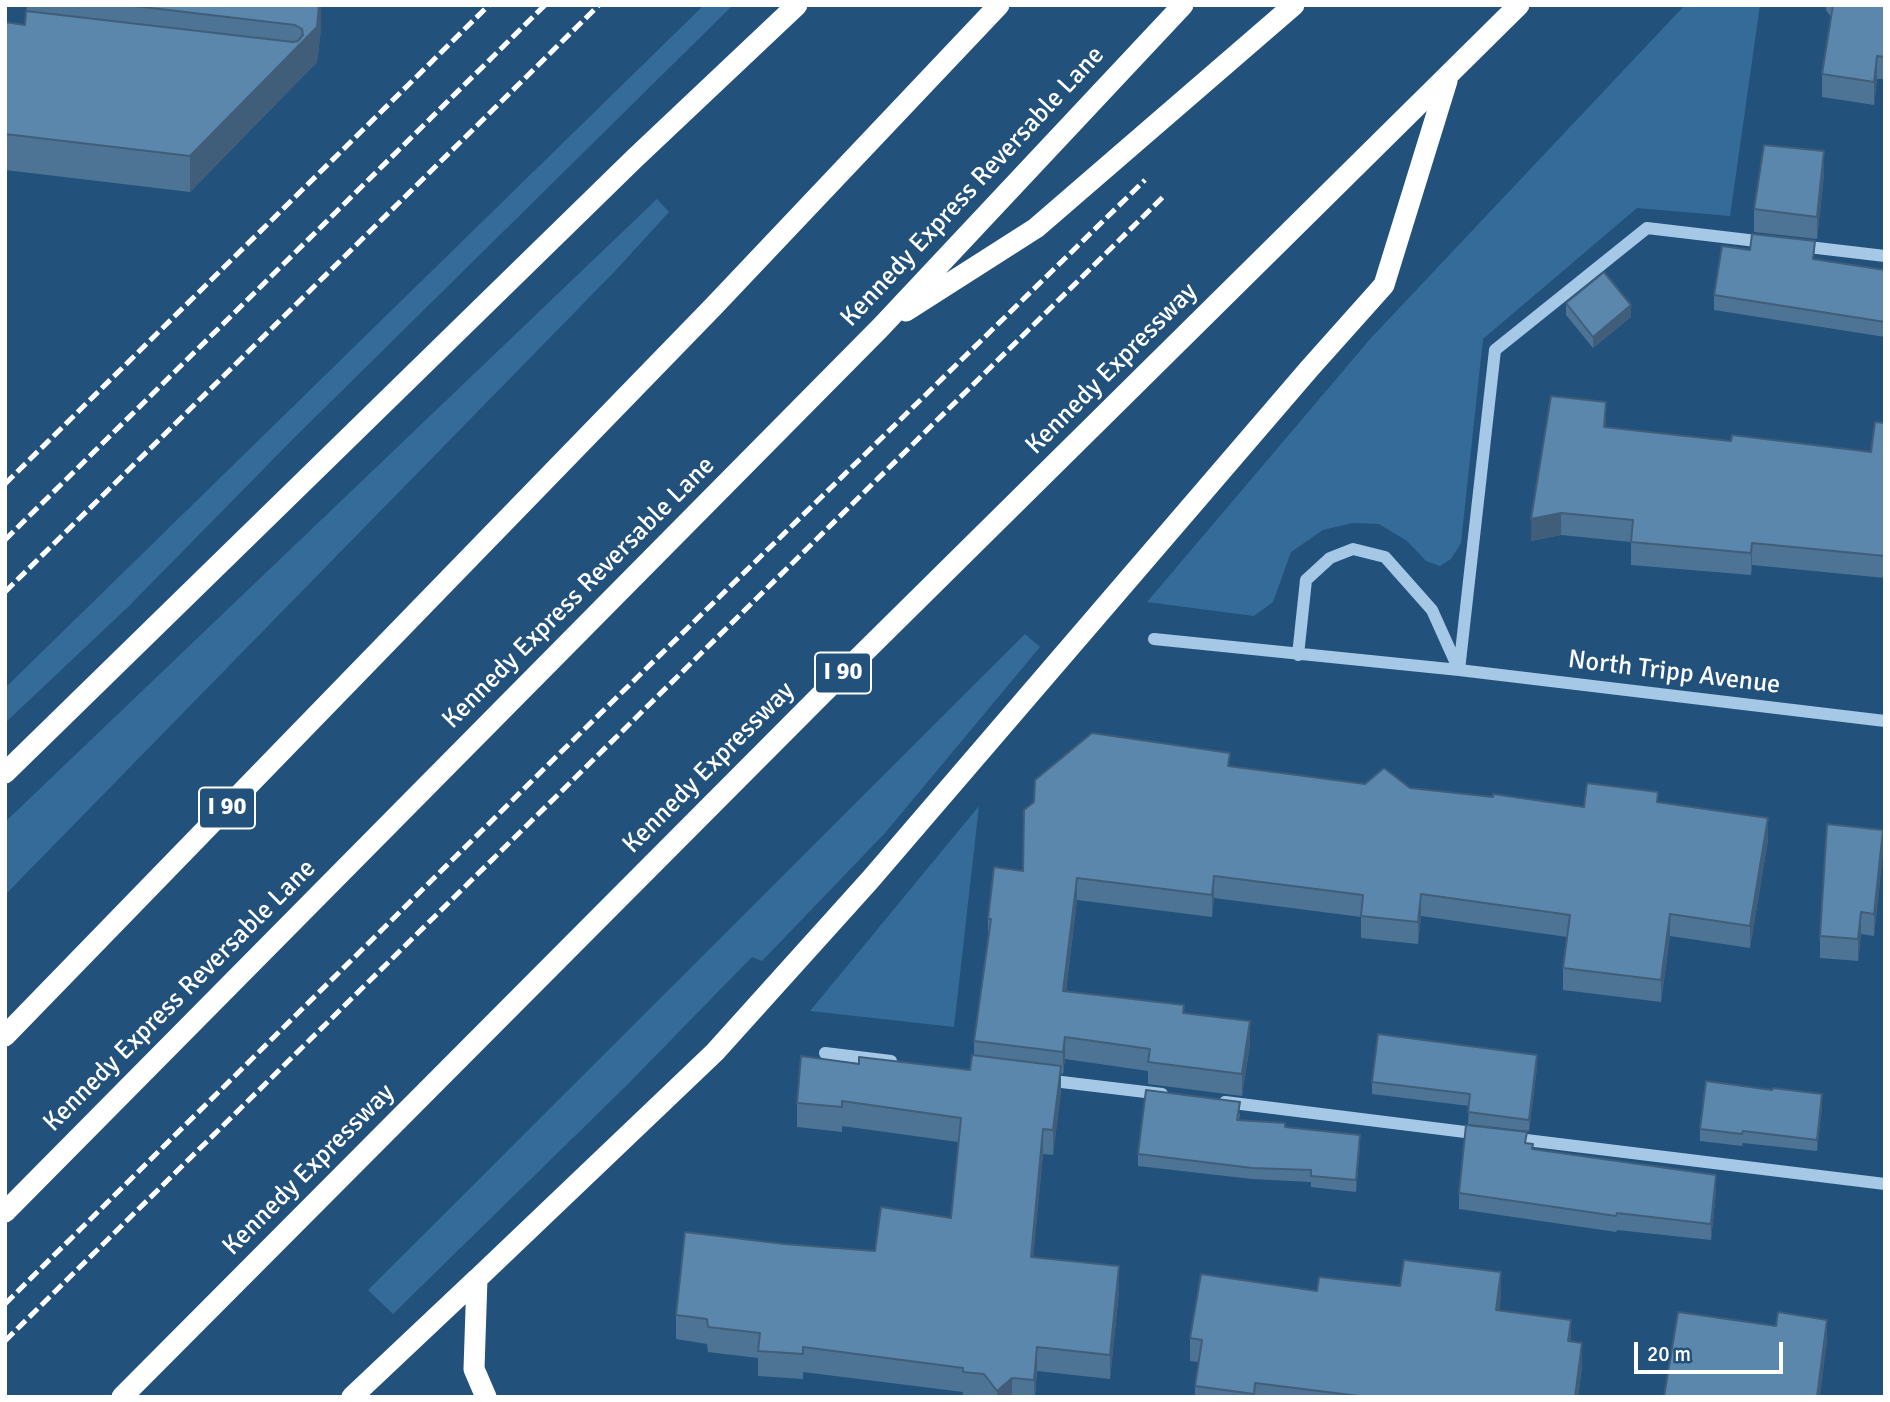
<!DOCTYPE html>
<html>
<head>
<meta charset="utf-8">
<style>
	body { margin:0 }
	#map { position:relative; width:1890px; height:1402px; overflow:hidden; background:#22517b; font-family:Signika,sans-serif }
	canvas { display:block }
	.frame { position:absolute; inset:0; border:7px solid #fff; pointer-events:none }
	.scale { position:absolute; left:1634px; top:1342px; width:149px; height:32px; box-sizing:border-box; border:4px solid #fff; border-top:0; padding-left:9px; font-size:21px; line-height:24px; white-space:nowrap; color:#fff; -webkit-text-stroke:5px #22517b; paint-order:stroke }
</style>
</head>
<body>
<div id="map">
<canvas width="1890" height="1402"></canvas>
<div class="frame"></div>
<div class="scale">20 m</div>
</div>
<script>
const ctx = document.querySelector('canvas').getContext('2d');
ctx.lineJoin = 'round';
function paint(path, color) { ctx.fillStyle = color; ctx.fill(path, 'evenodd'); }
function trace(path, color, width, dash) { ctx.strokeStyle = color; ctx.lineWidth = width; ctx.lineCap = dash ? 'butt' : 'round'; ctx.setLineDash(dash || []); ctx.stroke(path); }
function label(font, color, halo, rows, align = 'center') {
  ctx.font = font + ' Signika,sans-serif'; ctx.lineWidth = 6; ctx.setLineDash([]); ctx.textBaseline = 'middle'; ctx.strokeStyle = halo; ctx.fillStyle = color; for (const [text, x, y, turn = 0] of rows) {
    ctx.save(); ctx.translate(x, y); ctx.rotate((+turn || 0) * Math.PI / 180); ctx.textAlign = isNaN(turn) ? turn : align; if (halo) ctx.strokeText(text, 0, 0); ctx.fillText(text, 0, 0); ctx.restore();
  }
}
paint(new Path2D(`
	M704 5H733L292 440 129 606 5 723V688Z
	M1685 5H1760L1730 216 1637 208 1483 339 1461 543 1451 559 1440 566 1426 561 1407 541 1379 524 1352 523 1323 530 1291 552 1273 602 1254 616 1147 602 1371 338Z
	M657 199 669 212 617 269 5 895V822Z
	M1025 634 1040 647 885 833 762 961 752 957 626 1086 393 1314 368 1290Z
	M979 806 954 1027 810 1011Z`), '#356b99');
trace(new Path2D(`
	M1800 246 1885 256
	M1154 639 1459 670 1885 721
	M1298 655 1306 580 1330 558 1353 549 1385 557 1432 610 1459 670
	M1459 670 1495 350 1647 228 1765 242
	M825 1053 891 1061
	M1045 1080 1162 1094
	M1225 1102 1481 1134
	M1510 1138 1885 1184`), '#a4c8e5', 12);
trace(new Path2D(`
	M906 311 1036 228 1294 5
	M5 773 635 158 797 5
	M5 1036 713 307 999 5
	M5 1212 881 327 1183 5
	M122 1397 820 696 1519 5
	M352 1397 477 1279
	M486 1397 474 1369 477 1279 715 1052 870 880 1309 369 1384 285 1447 81`), '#fff', 21);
trace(new Path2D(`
	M5 484 489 5
	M5 540 545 5
	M5 592 599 5
	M5 1304 558 755 1145 180
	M5 1341 1163 197`), '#fff', 5, [12, 5]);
paint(new Path2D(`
	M27 5H321V28L317 62 190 192 5 170V22L25 25Z
	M1826 5H1885V79H1877L1874 105 1822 97V74L1831 17 1826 10Z
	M1824 174 1817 239 1754 232V209Z
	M1815 259 1885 270V337L1714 310V295Z
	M1566 303 1631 317 1593 348 1566 315Z
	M1885 423V578L1752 565 1751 575 1631 565V542L1561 535 1531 541 1606 427 1731 441 1871 452Z
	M1230 767 1365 784 1584 807 1658 802 1768 840 1750 948 1670 936 1661 1002 1563 990V968L1567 937 1421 916 1418 944 1361 938V917L1214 898 1212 917 1077 900 1066 991 1184 1013 1250 1044 1242 1096 1148 1084V1071L1065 1059 1063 1074 1061 1073V1091L1053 1155 1043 1154 1033 1257 1119 1291 1110 1379 1037 1371 1035 1397H965L963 1396V1392L803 1372V1379L758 1376V1358L708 1352 707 1344 676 1339V1315L784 1244 875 1251 951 1218 958 1142 842 1126V1132L797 1127V1103L859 1064 970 1070 974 1056V1041L988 941V919L1023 871Z
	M1883 852 1874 936 1861 934 1858 961 1820 958V936Z
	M1537 1067 1529 1131 1468 1124 1469 1106 1372 1094V1082Z
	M1822 1105 1817 1151 1743 1143 1742 1146 1700 1141V1129Z
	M1240 1113 1239 1120 1285 1127 1360 1146 1356 1192 1311 1187V1182L1252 1179 1138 1166V1154Z
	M1527 1144 1533 1149 1716 1191 1711 1240 1617 1230 1616 1232 1459 1209V1193Z
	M1400 1286 1501 1295 1499 1311 1571 1342 1582 1366 1578 1397H1195V1386L1199 1362 1190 1361V1338L1317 1291Z`), '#4e7495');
paint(new Path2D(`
	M319 5H321V28L317 62 190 192V156L317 27Z
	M1877 56V79L1874 105V82Z
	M1824 151V174L1817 239V217Z
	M1631 305V317L1593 348V337Z
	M1606 402V425L1604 449V427Z
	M1561 513V535L1531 541V519Z
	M1752 543V565L1751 575V553Z
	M1768 818V840L1750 948V926Z
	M1883 830V852L1874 936V914Z
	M1214 876V898L1212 917V895Z
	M1077 878V900L1063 1013V991Z
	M1421 894V916L1418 944V922Z
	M1861 912V934L1858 961V939Z
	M1670 914V936L1661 1002V980Z
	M1250 1021V1044L1242 1096V1074Z
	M1065 1037V1059L1063 1074V1052Z
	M1537 1055V1067L1529 1131V1120Z
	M1061 1066V1091L1053 1155V1130Z
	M1822 1094V1105L1817 1151V1140Z
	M1043 1129V1154L1031 1281V1257Z
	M1360 1135V1146L1356 1192V1180Z
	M1716 1175V1191L1711 1240V1224Z
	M1119 1266V1291L1110 1379V1355Z
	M1501 1272V1295L1496 1333V1310Z
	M1571 1320V1342L1568 1341Z
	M1827 1320V1342L1820 1397H1817Z
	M1582 1343V1366L1578 1397H1575Z
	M1037 1347V1371L1034 1397V1380Z
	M1012 1378V1397H997V1391Z`), '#405e79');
const building = new Path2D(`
	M126 5H319L317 27 190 156 5 134V22L25 25 26 11 293 42 298 41 303 35 302 29 295 25Z
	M1833 5H1885V57L1877 56 1874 82 1822 74Z
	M1764 145 1824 151 1817 217 1754 209Z
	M1752 234 1815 241 1813 259 1885 270V322L1714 295 1722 246 1750 250Z
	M1604 272 1631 305 1593 337 1566 303Z
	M1551 396 1606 402 1604 427 1731 441 1732 435 1871 452 1875 422 1885 423V556L1752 543 1751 553 1631 542 1633 520 1561 513 1531 519Z
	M1092 733 1230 753 1228 766 1365 784 1384 768 1410 788 1493 797V794L1584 807 1587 783 1658 792 1657 802 1768 818 1750 926 1670 914 1661 980 1563 968 1570 915 1421 894 1418 922 1361 916 1363 895 1214 876 1212 895 1077 878 1063 991 1184 1005 1183 1013 1250 1021 1242 1074 1148 1062 1150 1049 1065 1037 1063 1052 974 1041 991 919H988L994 867 1023 871 1024 810 1034 802 1035 780Z
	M1827 824 1883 830 1874 914 1861 912 1858 939 1820 936Z
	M1378 1034 1537 1055 1529 1120 1468 1112 1470 1094 1372 1082Z
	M972 1055 1061 1066 1053 1130 1043 1129 1031 1257 1119 1266 1110 1355 1037 1347 1034 1380 1012 1378 997 1391 984 1374 963 1372V1368L803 1347V1354L758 1351 760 1333 708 1327 707 1319 676 1315 685 1232 784 1244 875 1251 881 1207 951 1218 961 1118 842 1101V1107L797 1103 801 1056 859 1064V1057L970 1070Z
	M1706 1081 1772 1090 1773 1088 1822 1094 1817 1140 1743 1131 1742 1134 1700 1129Z
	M1146 1090 1240 1102 1237 1120 1285 1123V1127L1360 1135 1356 1180 1311 1176V1170L1252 1168 1138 1154Z
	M1466 1125 1527 1132 1525 1143 1533 1144 1532 1149 1716 1175 1711 1224 1617 1213 1616 1216 1459 1193Z
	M1404 1260 1501 1272 1496 1310 1571 1320 1568 1341 1582 1343 1575 1397H1367L1255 1383 1254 1394 1195 1386 1202 1340 1190 1338 1201 1274 1317 1291 1319 1277 1400 1286Z
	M1678 1312 1776 1326 1778 1312 1827 1320 1817 1397H1664Z`);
paint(building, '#5b87ad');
trace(building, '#405e79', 2);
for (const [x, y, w] of [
	[843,673,56],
	[227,808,56]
]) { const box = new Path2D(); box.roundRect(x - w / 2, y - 20.5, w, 41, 5); ctx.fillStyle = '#22517b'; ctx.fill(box); trace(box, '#fff', 2); }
label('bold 24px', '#fff', null, [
	["I 90",843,673],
	["I 90",227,808]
]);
label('26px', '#fff', '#22517b', [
	["Kennedy Express Reversable Lane",973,187,-47],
	["Kennedy Expressway",1112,369,-45],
	["Kennedy Express Reversable Lane",579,593,-45],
	["North Tripp Avenue",1674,673,7],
	["Kennedy Expressway",709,768,-45],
	["Kennedy Express Reversable Lane",180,996,-45],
	["Kennedy Expressway",309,1170,-45]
]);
</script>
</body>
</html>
